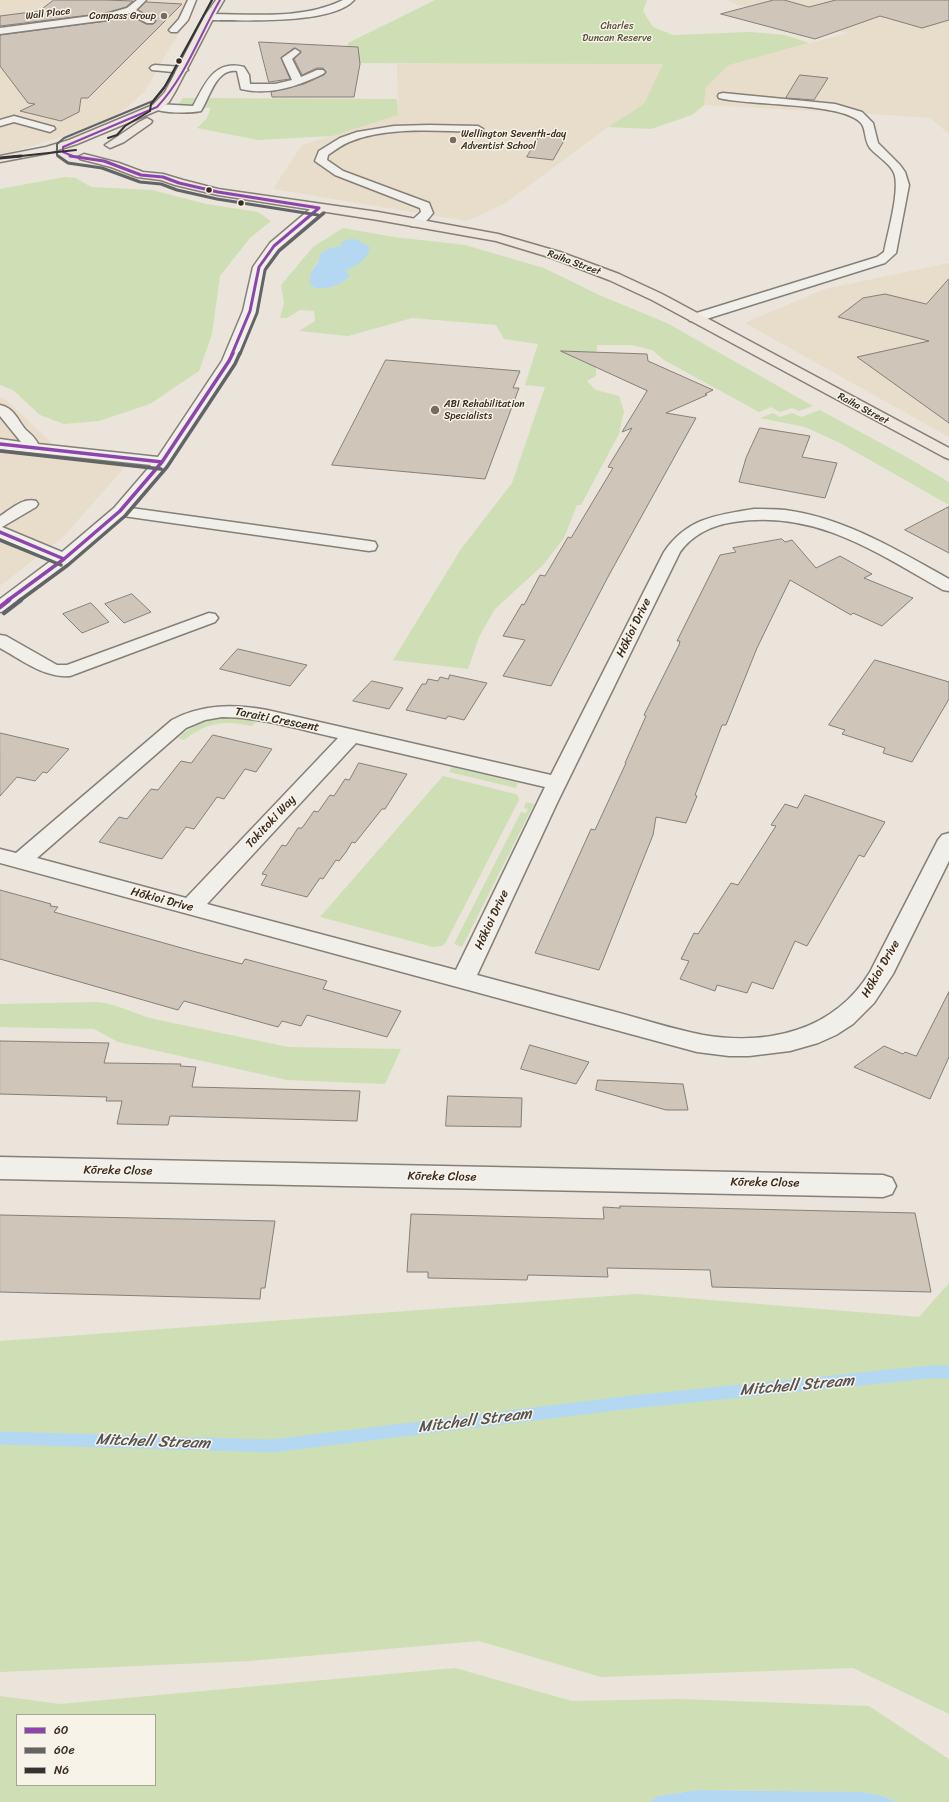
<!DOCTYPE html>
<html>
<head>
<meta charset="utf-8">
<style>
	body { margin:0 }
	#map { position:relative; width:949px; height:1802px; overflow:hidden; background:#eae4da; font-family:Sriracha,sans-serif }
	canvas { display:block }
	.legend { position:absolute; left:16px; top:1714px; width:140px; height:72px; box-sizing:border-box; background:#f7f3e8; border:1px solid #aca397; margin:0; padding:5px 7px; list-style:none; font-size:12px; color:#3b2a1e }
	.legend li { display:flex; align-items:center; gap:8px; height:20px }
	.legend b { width:20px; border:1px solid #aca397 }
</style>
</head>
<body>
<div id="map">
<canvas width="949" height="1802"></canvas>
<ul class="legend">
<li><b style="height:5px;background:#8e44ad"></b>60</li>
<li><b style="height:5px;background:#636466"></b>60e</li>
<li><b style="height:5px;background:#333"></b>N6</li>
</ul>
</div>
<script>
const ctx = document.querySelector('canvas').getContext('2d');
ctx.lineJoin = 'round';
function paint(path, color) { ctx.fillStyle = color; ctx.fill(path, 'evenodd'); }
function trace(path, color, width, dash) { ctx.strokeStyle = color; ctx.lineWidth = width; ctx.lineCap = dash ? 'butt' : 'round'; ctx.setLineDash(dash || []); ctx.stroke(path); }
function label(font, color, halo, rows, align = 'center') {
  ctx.font = font + ' Sriracha,sans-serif'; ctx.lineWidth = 3; ctx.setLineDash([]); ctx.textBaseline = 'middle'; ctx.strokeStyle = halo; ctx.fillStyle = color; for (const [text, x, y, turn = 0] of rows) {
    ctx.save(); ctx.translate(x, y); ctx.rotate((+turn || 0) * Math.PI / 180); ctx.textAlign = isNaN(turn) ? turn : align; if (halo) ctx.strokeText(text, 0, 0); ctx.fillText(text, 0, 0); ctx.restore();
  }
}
paint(new Path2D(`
	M0 0H197L188 20 172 44 144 92 124 110 113 117 74 133 12 152 0 154Z
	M727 0H949V134L930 118 889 115 704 105 706 87 729 65 848 33 738 5Z
	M526 62 664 64 644 104 608 127 504 204 467 221 273 189 302 145 398 115 397 64Z
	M949 263V437L745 323 825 289Z
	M0 397 5 399 53 444 137 453 64 536 0 586Z`), '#e8dcca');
paint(new Path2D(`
	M435 0H647L643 11 653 27 673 35 750 32 785 35 809 43 729 65 706 87 704 105 692 115 651 129 608 127 644 104 663 64 345 63 348 43Z
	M183 98 397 99 398 115 332 136 258 140 197 128 207 118 211 108 177 106Z
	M65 177 76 178 91 187 152 190 206 204 258 212 271 221 250 238 220 276 212 334 199 371 150 404 99 421 64 424 40 415 13 390 0 385V189Z
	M343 228 394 237 465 245 544 268 599 295 667 323 813 406 799 411 792 408 780 412 771 407 759 412 664 360 652 350 631 345H597L596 376 587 381 596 390 619 396 624 411 619 434 581 505H577L564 538 543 565 495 609 479 637 468 669 393 660 461 549 512 483 545 387 525 385 538 344 504 339 496 325 412 318 348 336 299 331 315 321 314 311 300 310 287 318H280L284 303 281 285 313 247ZM342 246 352 266 345 270 349 276 346 280 330 288 311 272C323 255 320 251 342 246Z
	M820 410 910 459 949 482V505L840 443 805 427 760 418 773 413 780 417 792 413 801 417Z
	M231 717 256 722 252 726C223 720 207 722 184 740L178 738C194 724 210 718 231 717Z
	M452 767 510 781 518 783 516 788 449 772Z
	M443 776 515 794 518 796 519 800 446 942 442 946 433 947 320 917Z
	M526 802 534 804 462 947 454 944 521 812 526 813 528 809 524 808Z
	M97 1002C118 1004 134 1014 154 1019L288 1047 401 1049 385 1084 287 1080 118 1042 94 1029 0 1027V1004Z
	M949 1283V1714L853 1668 601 1677 479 1641 250 1661 0 1672V1341L637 1294 919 1317Z
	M455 1668 572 1701 679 1699 869 1706 949 1759V1802H898L879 1795 861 1792 698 1790 659 1796 650 1802H0V1696L60 1704ZM17 1715H155V1785H17Z`), '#cedfb5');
paint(new Path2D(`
	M349 239H355L370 247C368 259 356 267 345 270L350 276C340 286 322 293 310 285L311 272 318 262 321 253 330 248 342 246V242Z
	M698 1790 861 1792 879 1795 898 1802H650L658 1796Z`), '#b4d8f1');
trace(new Path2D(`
	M0 1438 272 1446 632 1402 930 1372H949`), '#b4d8f1', 13);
const building = new Path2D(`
	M54 0H105L133 1 126 7 106 13 0 26V16L39 11Z
	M774 0H784L809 7 836 0H949V20L922 28 880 16 815 39 721 14Z
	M146 2 182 4 88 98H81L79 112 61 121 20 111 35 104 28 103 0 66V35L107 21 129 15 146 24H153L156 20 138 10Z
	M259 42 358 47 360 64 354 97H272L271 92 304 84 324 75 326 72 323 68H317L302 75 294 59 301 52 294 48 281 58 290 79 269 82Z
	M800 75 828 78 814 100 786 98Z
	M540 135 566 137 553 160 527 157Z
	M949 279V423L857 357 929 341 838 317 863 298 885 294 926 304Z
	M561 351 647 354 648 361 713 390 705 394 707 395 666 413 696 418 609 575 551 686 503 676 525 640 503 636 522 604 524 605 540 575 545 576 568 537 571 538 613 468 608 467 632 428 622 432 647 391Z
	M386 360 520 371 513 388H519L485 479 332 465Z
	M760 428 810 436 802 457 837 463 825 498 739 482 746 458Z
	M949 507V553L905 530Z
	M782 539 785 542 792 540 816 568 840 556 872 574 864 578 913 598 882 626 853 613 851 615 790 580 757 648 726 725H722L695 795 697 796 686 823 656 817 653 835 599 970 535 953 591 829 595 830 626 763H625L646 716 644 715 679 645 680 641H677L720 555 736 552 733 548Z
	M132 594 151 612 124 623 105 604Z
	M91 603 109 622 82 633 63 614Z
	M238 649 307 665 290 686 220 669Z
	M875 660 949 682V699L912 762 883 753 885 748 842 734 845 730 829 725Z
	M450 675 487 683 464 720 448 716 446 719 406 710 422 684H426L428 679 438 681 440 677 448 679Z
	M372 681 403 688 389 709 353 701Z
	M0 733 69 749 47 773 43 772 35 781 17 777 0 796Z
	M213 735 272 749 256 772 245 769 224 799 217 797 194 829 186 827 162 859 99 842 119 817 127 819 151 789 158 790 181 761 191 763Z
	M359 763 407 774 385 809H382L355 843 352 842 346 852 339 861 336 860 323 879 320 878 307 897 261 885 267 875 262 874 282 845 286 846 298 828H302L314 811 318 812 330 795 334 796 345 779 349 780Z
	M805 795 885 822 864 857 859 855 807 946 795 941 773 989 752 982 747 993 717 985 715 991 680 979 689 961 681 959 694 933 698 934 731 883 738 885 776 826 771 825 785 804 797 808Z
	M0 890 51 904 50 906 58 907 54 912 196 952 242 964 245 959 327 981 323 989 401 1011 387 1037 307 1015 301 1026 282 1021 278 1027 184 1001 178 1010 0 959Z
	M949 992V1057L930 1099 854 1067 884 1046 903 1054 905 1052 916 1056Z
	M0 1041 109 1043 104 1063 181 1064 180 1066 196 1067 192 1087 360 1091 357 1121 170 1116 168 1125 117 1124 122 1101H106L107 1097 0 1094Z
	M530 1045 589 1062 576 1084 521 1069Z
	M598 1080 683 1084 688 1110H666L596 1090Z
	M448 1096 522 1098 521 1127 446 1126Z
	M620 1206 915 1213 931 1292 712 1287 710 1270 607 1268 608 1277 528 1275 527 1280 428 1278V1272H407L411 1214 604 1219 603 1207 620 1208Z
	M0 1215 275 1221 265 1288H261L260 1299 0 1292Z`);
paint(building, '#cfc6b9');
trace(building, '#857f78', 1);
const minor = new Path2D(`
	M137 0H146L136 10 153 19 155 21 153 23H147L129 13 107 20 0 34V28L106 14 127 8Z
	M188 0H196L188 20 177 32H171L169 30 179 19Z
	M343 0H354C332 25 242 20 209 20L204 17 209 14C253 14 303 20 343 0Z
	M295 49 300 52 292 59 301 77 317 70H323L325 72 323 74C298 86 270 96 241 89L237 71C216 68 210 97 201 111 192 113 158 114 152 107L157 104 193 106C205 84 214 59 244 67L249 75 250 84H275L292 80 282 58Z
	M155 65 183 67 188 70 183 73 152 70 150 68 152 66Z
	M723 93 835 104 862 112 873 123 878 143 900 165 905 172 909 185 896 253 885 263 700 321H690L688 318 690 315 877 257 884 252C887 235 902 185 893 171 888 162 877 156 870 148 864 140 866 128 861 123 843 102 750 106 719 98L718 96 719 94Z
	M14 116 54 127 55 129 50 132 14 122 0 126V120Z
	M429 125 478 126 483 129 478 132C437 131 388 126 349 142 342 145 335 150 328 155L327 160 343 171 429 203 433 213C428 220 420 228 411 226L409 223 421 212 420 208 335 175 315 161 319 151 340 138 357 132 394 126Z
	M319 204 323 205 325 208 323 211 278 249 265 267 257 311 236 361 168 465 131 508 369 541 375 542 377 546 375 550 369 551 123 516 70 563 6 611 0 612V599L52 560 0 538V516C11 509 23 497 36 501L38 504 36 507 2 527 62 552 114 508 151 465 0 449V439L21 442 0 416V405C14 408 17 419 25 429 30 434 35 437 38 444L158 457 222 361 243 311 253 267 270 243 315 205Z
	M754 509C765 509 775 509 785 510 845 518 897 550 949 579V591L943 590C876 552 815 509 734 522 713 525 693 534 680 552L557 803 477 975C522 987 567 999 612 1011 642 1019 672 1029 703 1035 768 1046 834 1031 870 972L938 840 942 835 949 833V861L893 974 874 1003 853 1024 836 1035 818 1043 790 1051 749 1056H729L697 1052 0 863V849L16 853 172 720C203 704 233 704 267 710L551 775 664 552C687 518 717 515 754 509ZM222 717C261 717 300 730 338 738L186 898 37 858 186 728 205 720ZM356 743 545 787 456 970 207 904Z
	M209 613 215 614 218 618 215 622 70 676C44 678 22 660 0 648V635L6 636 57 665H67Z
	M0 1157 883 1175 892 1178 896 1186 892 1194 883 1197 0 1179Z`);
const major = new Path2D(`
	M216 0H224L214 17 175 92 169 102 161 109 77 144 48 153 0 162V156L46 147 69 140 153 105 165 92 204 17Z
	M147 118 152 121 151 123 124 142 110 148 105 145 139 122Z
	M84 154 119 163 143 172 163 174 183 180 218 189 378 212 498 234 560 252 619 274 662 294 949 448V459L944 457 652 300 609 280 552 258 496 241 378 220 218 195 175 185 161 180 137 177 111 167 80 159 78 157Z`);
trace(minor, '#857f78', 3);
trace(major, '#857f78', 3);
paint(minor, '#f1efea');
paint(major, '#ece6dd');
trace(new Path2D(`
	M75 157 63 152V147L157 107C186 76 199 36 220 0`), '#8e44ad', 2);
trace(new Path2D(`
	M70 156 104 161 141 175 163 177 179 183 218 192 319 208
	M232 354 250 311 259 267 274 246 319 208`), '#8e44ad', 3);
trace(new Path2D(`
	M0 444 162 462
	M0 532 64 559
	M7 601 64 559 120 511 162 462 229 361 233 353`), '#8e44ad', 3.5);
trace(new Path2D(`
	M0 607 9 600`), '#8e44ad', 4.5);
trace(new Path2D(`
	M59 157 57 155V144L64 138 153 101 170 80 212 0`), '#636466', 2);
trace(new Path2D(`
	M58 156 68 163 102 168 140 182 161 184 177 190 217 199 318 215
	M240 354 257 313 265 270 279 251 324 213`), '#636466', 3);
trace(new Path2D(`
	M0 451 161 469
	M0 540 61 565
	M19 601 68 565 125 516 167 467 235 364 240 353`), '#636466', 3.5);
trace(new Path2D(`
	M4 613 21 600`), '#636466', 4.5);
trace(new Path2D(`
	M108 138 117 135 125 126 150 111 151 104 164 88 212 0
	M12 157 76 150`), '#333', 2);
trace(new Path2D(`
	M0 158 21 156`), '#333', 3);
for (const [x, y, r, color] of [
	[164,16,4,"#786b60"],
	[179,61,3.5,"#3b2a1e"],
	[453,140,4,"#786b60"],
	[209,190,3.5,"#3b2a1e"],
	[241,203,3.5,"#3b2a1e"],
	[435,410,5,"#786b60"]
]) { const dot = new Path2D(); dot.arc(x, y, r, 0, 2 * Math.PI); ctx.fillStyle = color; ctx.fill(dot); trace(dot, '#f7f3e8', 1.5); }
label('10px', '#3b2a1e', '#f7f3e8', [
	["Wall Place",48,14,-7],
	["Raiha Street",574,263,20],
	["Raiha Street",863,409,28]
]);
label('10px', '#3b2a1e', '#f7f3e8', [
	["Compass Group",156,16,"right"],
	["Wellington Seventh-day",461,134],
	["Adventist School",461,146],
	["ABI Rehabilitation",444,404],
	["Specialists",444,416]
], 'left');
label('10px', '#5a563c', '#f7f3e8', [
	["Charles",617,26],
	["Duncan Reserve",617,38]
]);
label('12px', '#3b2a1e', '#f7f3e8', [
	["Hōkioi Drive",634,628,-64],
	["Taraiti Crescent",277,720,11],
	["Tokitoki Way",271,822,-47],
	["Hōkioi Drive",162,900,15],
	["Hōkioi Drive",492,920,-65],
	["Hōkioi Drive",881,969,-60],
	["Kōreke Close",118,1171,1],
	["Kōreke Close",442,1177,1],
	["Kōreke Close",765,1183,1]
]);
label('italic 16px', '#545455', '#f7f3e8', [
	["Mitchell Stream",797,1386,-5],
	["Mitchell Stream",475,1421,-7],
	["Mitchell Stream",153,1442,2]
]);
</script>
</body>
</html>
